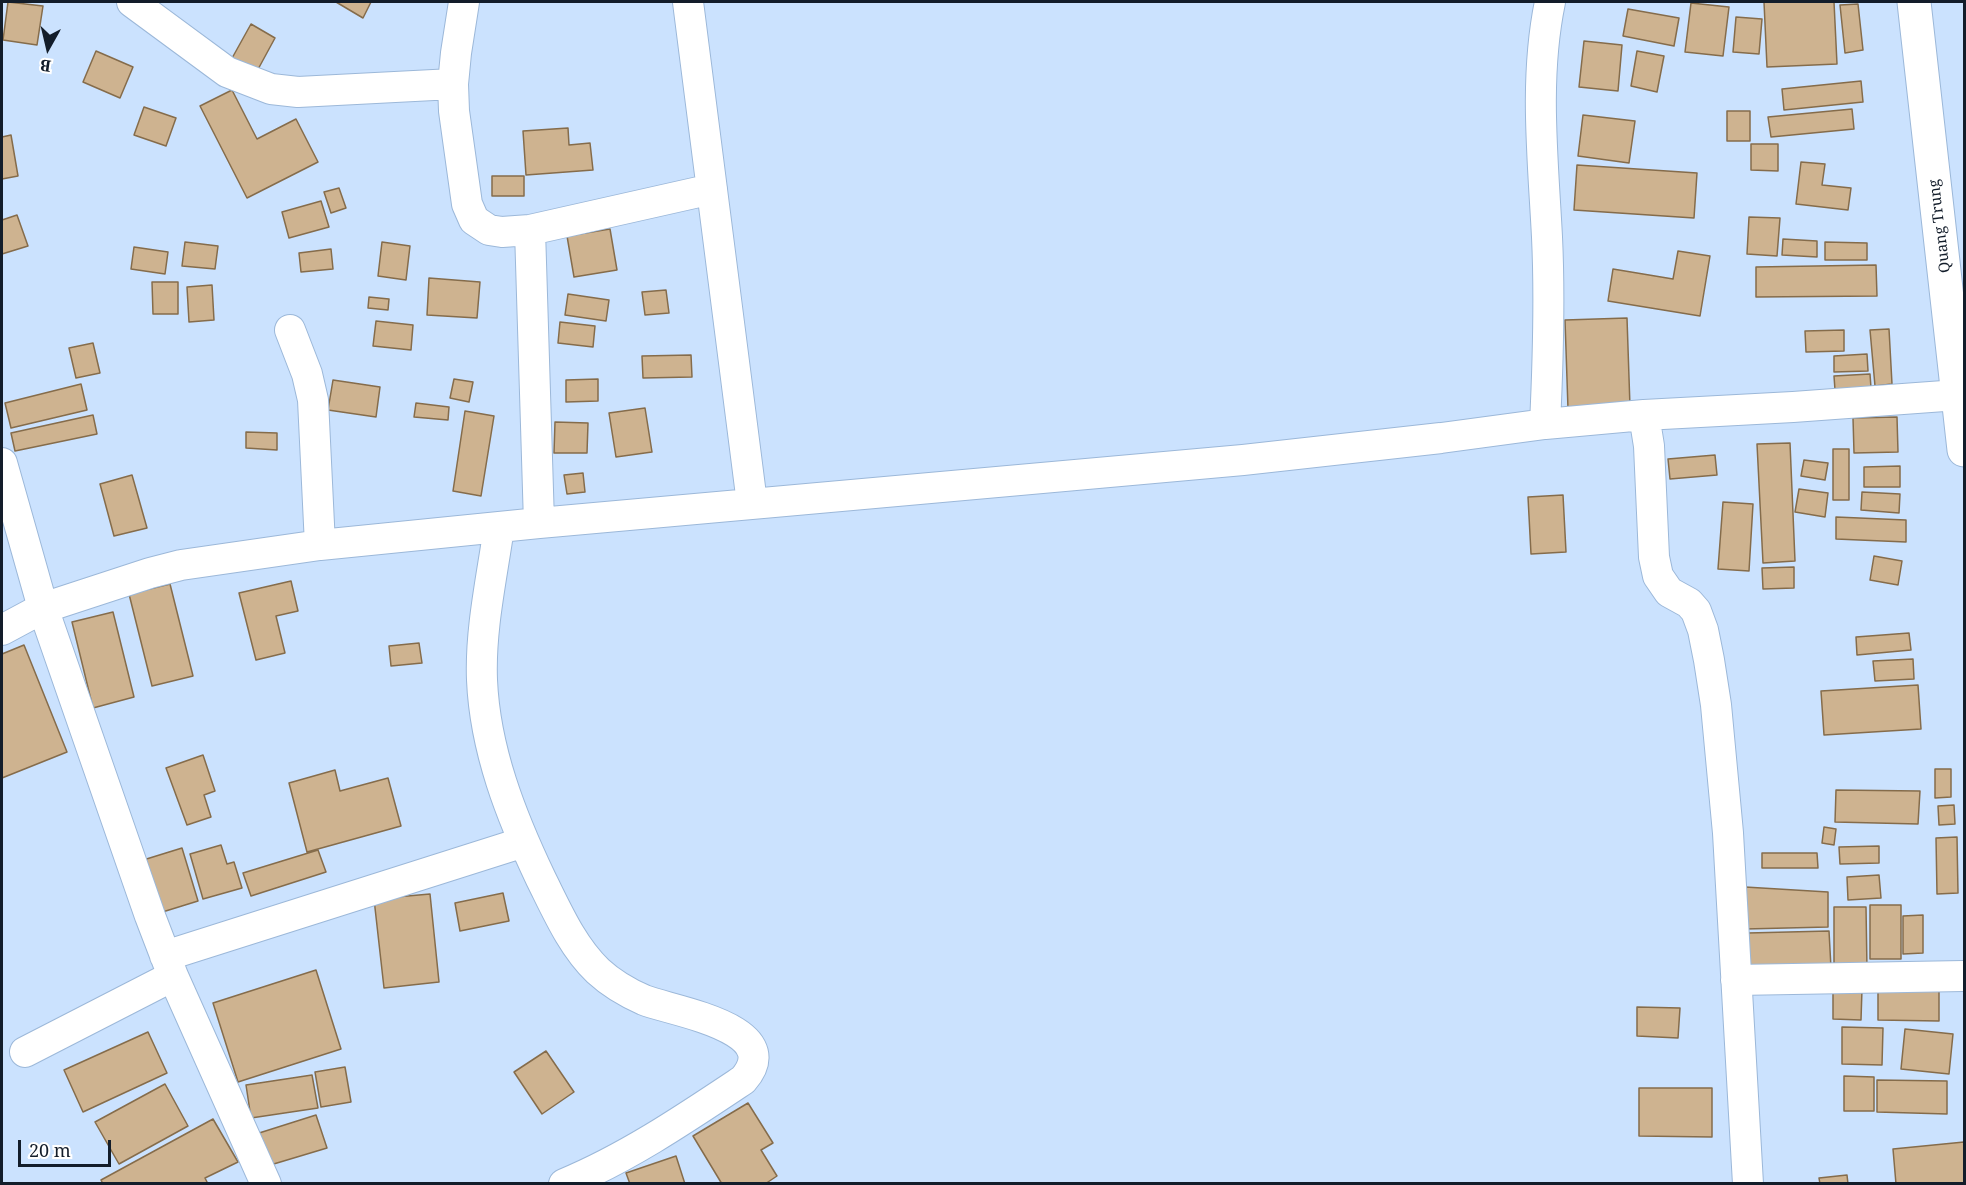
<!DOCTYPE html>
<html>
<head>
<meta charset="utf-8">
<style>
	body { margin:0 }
	#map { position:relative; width:1966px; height:1185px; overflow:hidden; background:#cbe2fe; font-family:"Noto Serif",serif }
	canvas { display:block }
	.frame { position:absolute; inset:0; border:3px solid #131d2a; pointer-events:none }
	.north { position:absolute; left:18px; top:18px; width:60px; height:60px; -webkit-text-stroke:4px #fff; paint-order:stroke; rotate:188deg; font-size:16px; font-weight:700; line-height:24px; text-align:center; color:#131d2a }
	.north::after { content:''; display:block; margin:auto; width:21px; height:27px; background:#131d2a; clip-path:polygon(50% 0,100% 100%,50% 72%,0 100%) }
	.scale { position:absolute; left:18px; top:1140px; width:93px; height:27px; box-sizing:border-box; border:3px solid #131d2a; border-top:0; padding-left:8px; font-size:18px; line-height:21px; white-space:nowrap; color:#131d2a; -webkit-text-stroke:4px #fff; paint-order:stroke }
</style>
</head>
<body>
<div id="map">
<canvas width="1966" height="1185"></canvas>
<div class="frame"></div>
<div class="north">B</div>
<div class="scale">20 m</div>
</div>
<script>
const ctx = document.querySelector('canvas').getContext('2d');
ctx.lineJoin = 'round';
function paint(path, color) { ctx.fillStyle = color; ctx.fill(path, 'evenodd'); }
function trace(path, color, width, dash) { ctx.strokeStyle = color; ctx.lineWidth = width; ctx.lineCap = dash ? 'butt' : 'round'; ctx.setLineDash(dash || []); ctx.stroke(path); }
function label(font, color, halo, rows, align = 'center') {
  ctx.font = font + ' "Noto Serif",serif'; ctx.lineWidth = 6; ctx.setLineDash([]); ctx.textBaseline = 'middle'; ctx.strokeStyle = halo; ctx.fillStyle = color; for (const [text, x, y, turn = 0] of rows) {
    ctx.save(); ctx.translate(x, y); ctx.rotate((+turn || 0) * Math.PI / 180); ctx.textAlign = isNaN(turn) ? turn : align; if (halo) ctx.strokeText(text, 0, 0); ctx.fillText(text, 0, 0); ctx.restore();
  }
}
const building = new Path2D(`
	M8 2 43 6 37 45 3 40Z
	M336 2H371L363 18Z
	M1764 2H1834L1837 64 1767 67Z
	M1691 3 1729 7 1723 56 1685 52Z
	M1858 4 1863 50 1845 53 1840 5Z
	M1628 9 1679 18 1674 46 1623 36Z
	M1736 17 1762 19 1759 54 1733 52Z
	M251 24 275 38 256 73 231 60Z
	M1584 41 1622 45 1618 91 1579 87Z
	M96 51 133 67 120 98 83 82Z
	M1637 51 1664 56 1657 92 1631 86Z
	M1861 81 1863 102 1784 110 1782 89Z
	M232 90 257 139 296 119 318 162 247 198 200 106Z
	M144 107 176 118 166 146 134 135Z
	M1852 109 1854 129 1771 137 1768 117Z
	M1727 111H1750V141H1727Z
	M1583 115 1635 121 1629 163 1578 156Z
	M568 128 569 145 590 143 593 170 526 175 523 131Z
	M11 135 18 176 2 179V137Z
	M1751 144H1778V171L1751 170Z
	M1801 162 1825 164 1822 185 1851 188 1848 210 1796 204Z
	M1577 165 1697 173 1694 218 1574 210Z
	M492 176H524V196H492Z
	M339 188 346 208 331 213 324 192Z
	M321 201 329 227 289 238 282 212Z
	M17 215 28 246 2 254V220Z
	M1749 217 1780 218 1777 256 1747 254Z
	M610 229 617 270 574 277 567 236Z
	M1783 239 1817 241V257L1782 255Z
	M185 242 218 246 215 269 182 266Z
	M382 242 410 246 406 280 378 276Z
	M1825 242 1867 243V260H1825Z
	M134 247 168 252 165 274 131 269Z
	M331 249 333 269 301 272 299 253Z
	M1678 251 1710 256 1700 316 1608 301 1613 269 1673 279Z
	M1876 265 1877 296 1756 297V267Z
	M429 278 480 282 477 318 427 315Z
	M152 282H178V314H153Z
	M212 285 214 320 189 322 187 287Z
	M666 290 669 313 645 315 642 292Z
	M568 294 609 300 606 321 565 315Z
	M369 297 389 299 388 310 368 308Z
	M1627 318 1630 407 1568 409 1565 320Z
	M376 321 413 325 411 350 373 346Z
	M560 322 595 326 593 347 558 343Z
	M1889 329 1892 384 1875 386 1870 330Z
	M1844 330V351L1806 352 1805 331Z
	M93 343 100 373 76 378 69 348Z
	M1867 354 1868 371 1834 372V356Z
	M691 355 692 377 643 378 642 356Z
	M1870 374 1871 388 1835 390 1834 376Z
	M454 379 473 382 469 402 450 398Z
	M598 379V401L566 402V380Z
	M333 380 380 387 376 417 328 410Z
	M81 384 87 410 11 428 5 403Z
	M416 403 449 407 448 420 414 417Z
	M645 408 652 452 616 457 609 413Z
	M465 411 494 416 481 496 453 491Z
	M93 415 97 434 15 451 11 433Z
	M1897 417 1898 452 1854 453 1853 418Z
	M555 422 588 423 587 453H554Z
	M246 432 277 433V450L246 448Z
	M1790 443 1795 561 1763 563 1757 444Z
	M1833 449H1849V500H1833Z
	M1715 455 1717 475 1670 479 1668 459Z
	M1804 460 1828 463 1825 480 1801 476Z
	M1900 466V487H1864V467Z
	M583 473 585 492 567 494 564 475Z
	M132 475 147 528 114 536 100 484Z
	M1799 489 1828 493 1825 517 1795 512Z
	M1862 492 1900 494 1899 513 1861 510Z
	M1563 495 1566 552 1531 554 1528 497Z
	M1723 502 1753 504 1749 571 1718 569Z
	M1836 517 1906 520V542L1836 539Z
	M1874 556 1902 561 1898 585 1870 580Z
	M1794 567V588L1763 589 1762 568Z
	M291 581 298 611 276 616 285 653 256 660 239 593Z
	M170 584 193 676 152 686 129 594Z
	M113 612 134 697 93 708 72 622Z
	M1909 633 1911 650 1857 655 1856 637Z
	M419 643 422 663 391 666 389 646Z
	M24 645 67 752 2 778V654Z
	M1913 659 1914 679 1875 681 1873 661Z
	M1918 685 1921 729 1824 735 1821 691Z
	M203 755 215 791 204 795 211 817 187 825 166 768Z
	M1935 769H1951V797L1935 798Z
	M335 770 340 791 388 778 401 826 307 852 289 783Z
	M1836 790 1920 791 1918 824 1835 822Z
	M1954 805 1955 824 1939 825 1938 806Z
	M1824 827 1836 829 1834 845 1822 843Z
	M1957 837 1958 893 1937 894 1936 838Z
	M221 845 227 864 234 862 242 888 203 899 190 854Z
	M1879 846V863L1840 864 1839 847Z
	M182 848 198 901 156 914 140 861Z
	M318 850 326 872 251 896 243 873Z
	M1762 853H1817L1818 868H1762Z
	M1879 875 1881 898 1848 900 1847 877Z
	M1745 887 1828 892V927L1745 929Z
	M503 893 509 921 460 931 455 903Z
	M430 894 439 982 384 988 374 899Z
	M1870 905H1901V959H1870Z
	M1834 907H1866L1867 970H1834Z
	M1923 915V953L1903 954V916Z
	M1829 931 1831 968 1748 971V933Z
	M316 970 341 1049 238 1082 213 1003Z
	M1833 988 1862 989 1861 1020 1833 1019Z
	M1878 989H1939V1021L1878 1020Z
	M1637 1007 1680 1008 1678 1038 1637 1036Z
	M1842 1027 1883 1028 1882 1065 1842 1064Z
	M1905 1029 1953 1034 1949 1074 1901 1069Z
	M148 1032 167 1073 83 1112 64 1070Z
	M546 1051 574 1092 542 1114 514 1072Z
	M345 1067 351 1102 321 1107 315 1072Z
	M312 1075 318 1108 251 1118 246 1085Z
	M1844 1076 1874 1077V1111H1844Z
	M1877 1080 1947 1081V1114L1877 1112Z
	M165 1084 188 1126 119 1164 95 1122Z
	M1639 1088H1712V1137L1639 1136Z
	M748 1103 773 1143 761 1150 777 1176 765 1184H722L693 1136Z
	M316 1115 327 1148 267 1166 256 1134Z
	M213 1119 238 1162 205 1178 208 1184H103L101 1180Z
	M1964 1142V1184H1896L1893 1149Z
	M676 1156 685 1184H630L626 1173Z
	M1847 1175 1848 1184H1820L1819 1178Z`);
paint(building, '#ceb390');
trace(building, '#856c4b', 1.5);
const minor = new Path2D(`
	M132 2 227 72 271 89 298 92 453 84
	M464 2 456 53 453 84 454 111 467 204 474 220 489 230 502 232 530 230 712 189
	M688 2 752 503
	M530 230 539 523
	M290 330 307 374 313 400 320 545
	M1644 415 1649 446 1654 557 1658 576 1669 592 1689 603 1696 611 1703 630 1709 660 1716 705 1728 833 1748 1184
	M1545 424C1548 362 1550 299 1547 237 1543 159 1534 79 1550 2
	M2 463 43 608 150 916 173 976 266 1184
	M499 527C492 577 480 629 482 680 485 750 511 816 541 879 557 911 572 946 598 971 611 983 628 993 644 1000 671 1011 789 1028 743 1080 686 1118 627 1158 564 1184
	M2 630 43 608 150 573 181 565 320 545 539 523 1243 460 1441 438 1545 424 1644 415 1793 407 1958 395
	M165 956 524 842
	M1736 980 1964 976
	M25 1052 173 976`);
const secondary = new Path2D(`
	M1914 2 1964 450`);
trace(minor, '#9cb8d9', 32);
trace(secondary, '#9cb8d9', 35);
trace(minor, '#fff', 30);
trace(secondary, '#fff', 33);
label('15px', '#131d2a', '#fff', [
	["Quang Trung",1940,226,-97]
]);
</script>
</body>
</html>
